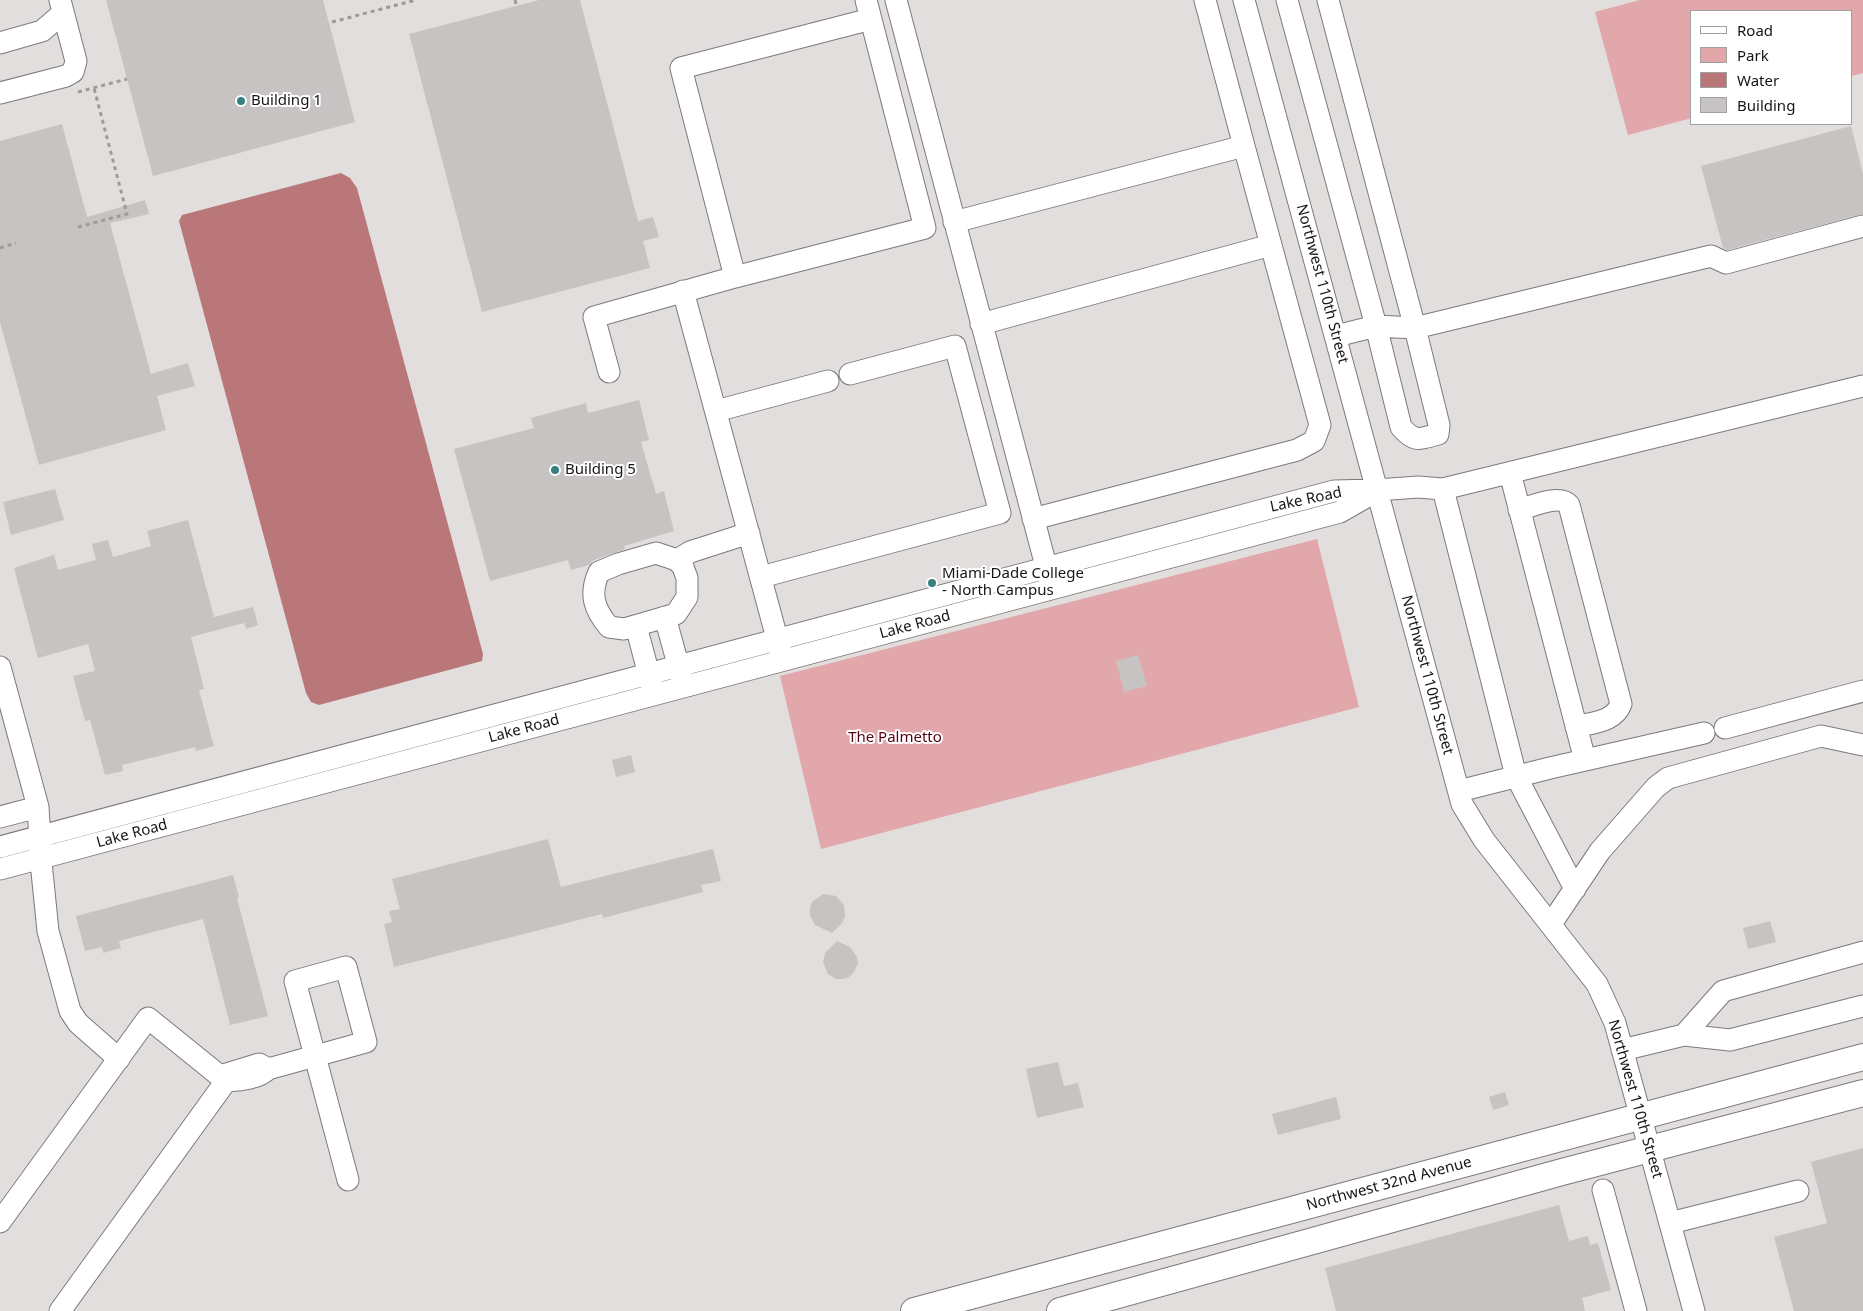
<!DOCTYPE html>
<html>
<head>
<meta charset="utf-8">
<style>
	body { margin:0 }
	#map { position:relative; width:1863px; height:1311px; overflow:hidden; background:#e3dede; font-family:"Noto Sans",sans-serif }
	canvas { display:block }
	.legend { position:absolute; left:1690px; top:10px; width:162px; height:115px; box-sizing:border-box; background:#fff; border:1px solid #a2a1a1; margin:0; padding:6px 9px; list-style:none; font-size:15px; color:#161515 }
	.legend li { display:flex; align-items:center; gap:10px; height:25px }
	.legend b { width:25px; border:1px solid #a2a1a1 }
</style>
</head>
<body>
<div id="map">
<canvas width="1863" height="1311"></canvas>
<ul class="legend">
<li><b style="height:6px;background:#fff"></b>Road</li>
<li><b style="height:14px;background:#e1a7aa"></b>Park</li>
<li><b style="height:14px;background:#b9777a"></b>Water</li>
<li><b style="height:14px;background:#c8c3c3"></b>Building</li>
</ul>
</div>
<script>
const ctx = document.querySelector('canvas').getContext('2d');
ctx.lineJoin = 'round';
function paint(path, color) { ctx.fillStyle = color; ctx.fill(path, 'evenodd'); }
function trace(path, color, width, dash) { ctx.strokeStyle = color; ctx.lineWidth = width; ctx.lineCap = dash ? 'butt' : 'round'; ctx.setLineDash(dash || []); ctx.stroke(path); }
function label(font, color, halo, rows, align = 'center') {
  ctx.font = font + ' "Noto Sans",sans-serif'; ctx.lineWidth = 4; ctx.setLineDash([]); ctx.textBaseline = 'middle'; ctx.strokeStyle = halo; ctx.fillStyle = color; for (const [text, x, y, turn = 0] of rows) {
    ctx.save(); ctx.translate(x, y); ctx.rotate((+turn || 0) * Math.PI / 180); ctx.textAlign = isNaN(turn) ? turn : align; if (halo) ctx.strokeText(text, 0, 0); ctx.fillText(text, 0, 0); ctx.restore();
  }
}
paint(new Path2D(`
	M1640 0H1863V73L1852 76V11H1692V118L1628 135 1595 12Z
	M1317 539 1359 707 821 849 780 676Z`), '#e1a7aa');
paint(new Path2D(`
	M341 173 350 178 357 188 483 654 482 661 319 705 311 702 306 693 179 221 182 215Z`), '#b9777a');
paint(new Path2D(`
	M106 0H323L355 122 153 176Z
	M539 0H580L638 221 653 217 659 237 643 241 650 268 482 312 409 34Z
	M62 124 87 217 145 200 149 214 110 223 151 374 188 363 195 386 157 396 166 430 39 465 0 322V141Z
	M1851 126 1863 174V214L1727 250 1723 248 1701 166Z
	M639 400 649 440 641 442 656 494 664 491 674 531 624 546 625 549 594 560 589 565 571 570 568 560 490 581 454 449 534 428 531 418 586 403 588 413Z
	M55 489 64 520 11 535 3 502Z
	M188 520 214 617 253 607 258 625 246 629 244 623 191 637 204 689 199 690 214 746 196 751 195 747 122 765 123 771 105 775 90 720 85 721 73 676 95 671 88 644 38 658 14 568 54 555 58 570 96 560 92 544 108 540 113 557 151 546 147 531Z
	M1138 655 1147 686 1124 692 1116 661Z
	M631 755 635 772 616 777 612 760Z
	M548 839 561 887 713 849 721 881 701 885 703 892 603 918 602 914 394 967 384 924 392 922 389 911 400 909 392 879Z
	M233 875 239 897 237 898 268 1016 230 1025 203 919 119 941 121 948 103 953 102 947 85 951 76 916Z
	M823 894 836 896 844 905 845 917 842 923 832 933 815 925 810 916V908L812 902Z
	M1770 921 1776 942 1748 949 1743 928Z
	M837 941 850 947 857 957 858 963 854 972 849 977 843 979H836L828 974 823 962 825 953Z
	M1058 1062 1064 1086 1078 1083 1084 1107 1037 1118 1026 1069Z
	M1505 1092 1509 1105 1493 1110 1489 1097Z
	M1336 1097 1341 1119 1278 1135 1272 1114Z
	M1863 1148V1311H1794L1774 1237 1827 1223 1811 1162Z
	M1559 1205 1569 1241 1588 1236 1590 1245 1598 1243 1611 1290 1582 1298 1585 1311H1336L1325 1268Z`), '#c8c3c3');
const minor = new Path2D(`
	M896 0 1050 581
	M1244 0 1462 804 1484 840 1597 984 1615 1023 1694 1311
	M1287 0 1376 326 1401 427C1415 443 1419 439 1438 434L1439 425 1415 328 1711 256 1726 263 1863 226
	M1328 0 1415 328 1376 326 1336 336
	M0 43 42 31 63 13
	M0 93 66 76 73 72 76 61 60 0
	M954 222 1244 146 1205 0
	M735 277 681 68 871 19
	M683 291 781 653
	M981 324 1271 245
	M609 372 594 317 735 277 925 228 866 0
	M716 411 828 381
	M1510 473 1585 760
	M1443 489 1516 776 1575 889
	M1519 510C1532 506 1560 494 1569 505L1621 704C1614 722 1594 722 1576 727
	M1033 519 1297 450 1314 441 1320 425 1244 146
	M656 553 677 560 683 567 687 578V597L676 614 624 629 609 627C594 609 589 594 599 572L618 564Z
	M677 560 690 552 749 533
	M761 577 1000 513 955 346 850 374
	M665 617 682 679
	M636 626 652 686
	M0 667 38 807 42 872 48 931 70 1011 78 1023 119 1059
	M1725 728 1863 691
	M1459 791 1550 768 1704 733
	M0 817 38 807
	M0 847 1334 491 1377 490 1418 487 1443 489 1863 386
	M0 869 1340 512 1375 492
	M1551 924 1600 851 1656 787 1668 778 1821 736 1863 745
	M1684 1035 1723 991 1863 952
	M1622 1050 1684 1035 1730 1040 1863 1006
	M268 1069 366 1042 346 967 295 981 348 1180
	M220 1076 259 1064 268 1069C258 1079 240 1080 226 1081
	M1603 1190 1636 1311
	M0 1222 148 1018 226 1081 60 1311
	M1670 1223 1798 1191`);
const major = new Path2D(`
	M914 1311 1863 1057
	M1060 1311 1562 1172 1863 1093`);
trace(minor, '#7e7979', 23);
trace(major, '#7e7979', 28);
trace(new Path2D(`
	M515 0 516 4
	M332 22 416 0
	M78 92 127 79
	M78 227 127 214 94 88
	M0 248 16 243`), '#9e9a9a', 3, [4, 4]);
trace(minor, '#fff', 21);
trace(major, '#fff', 26);
for (const [x, y, r, color] of [
	[241,101,5,"#378080"],
	[555,470,5,"#378080"],
	[932,583,5,"#378080"]
]) { const dot = new Path2D(); dot.arc(x, y, r, 0, 2 * Math.PI); ctx.fillStyle = color; ctx.fill(dot); trace(dot, '#fff', 2); }
label('15px', '#161515', '#fff', [
	["Building 1",251,101],
	["Building 5",565,470],
	["Miami-Dade College",942,574],
	["- North Campus",942,591]
], 'left');
label('15px', '#161515', '#fff', [
	["Northwest 110th Street",1322,284,75],
	["Lake Road",1306,500,-12],
	["Lake Road",915,625,-15],
	["Northwest 110th Street",1427,675,75],
	["Lake Road",524,729,-15],
	["Lake Road",132,834,-15],
	["Northwest 110th Street",1635,1099,74],
	["Northwest 32nd Avenue",1389,1184,-15]
]);
label('15px', '#560216', '#fff', [
	["The Palmetto",895,738]
]);
</script>
</body>
</html>
